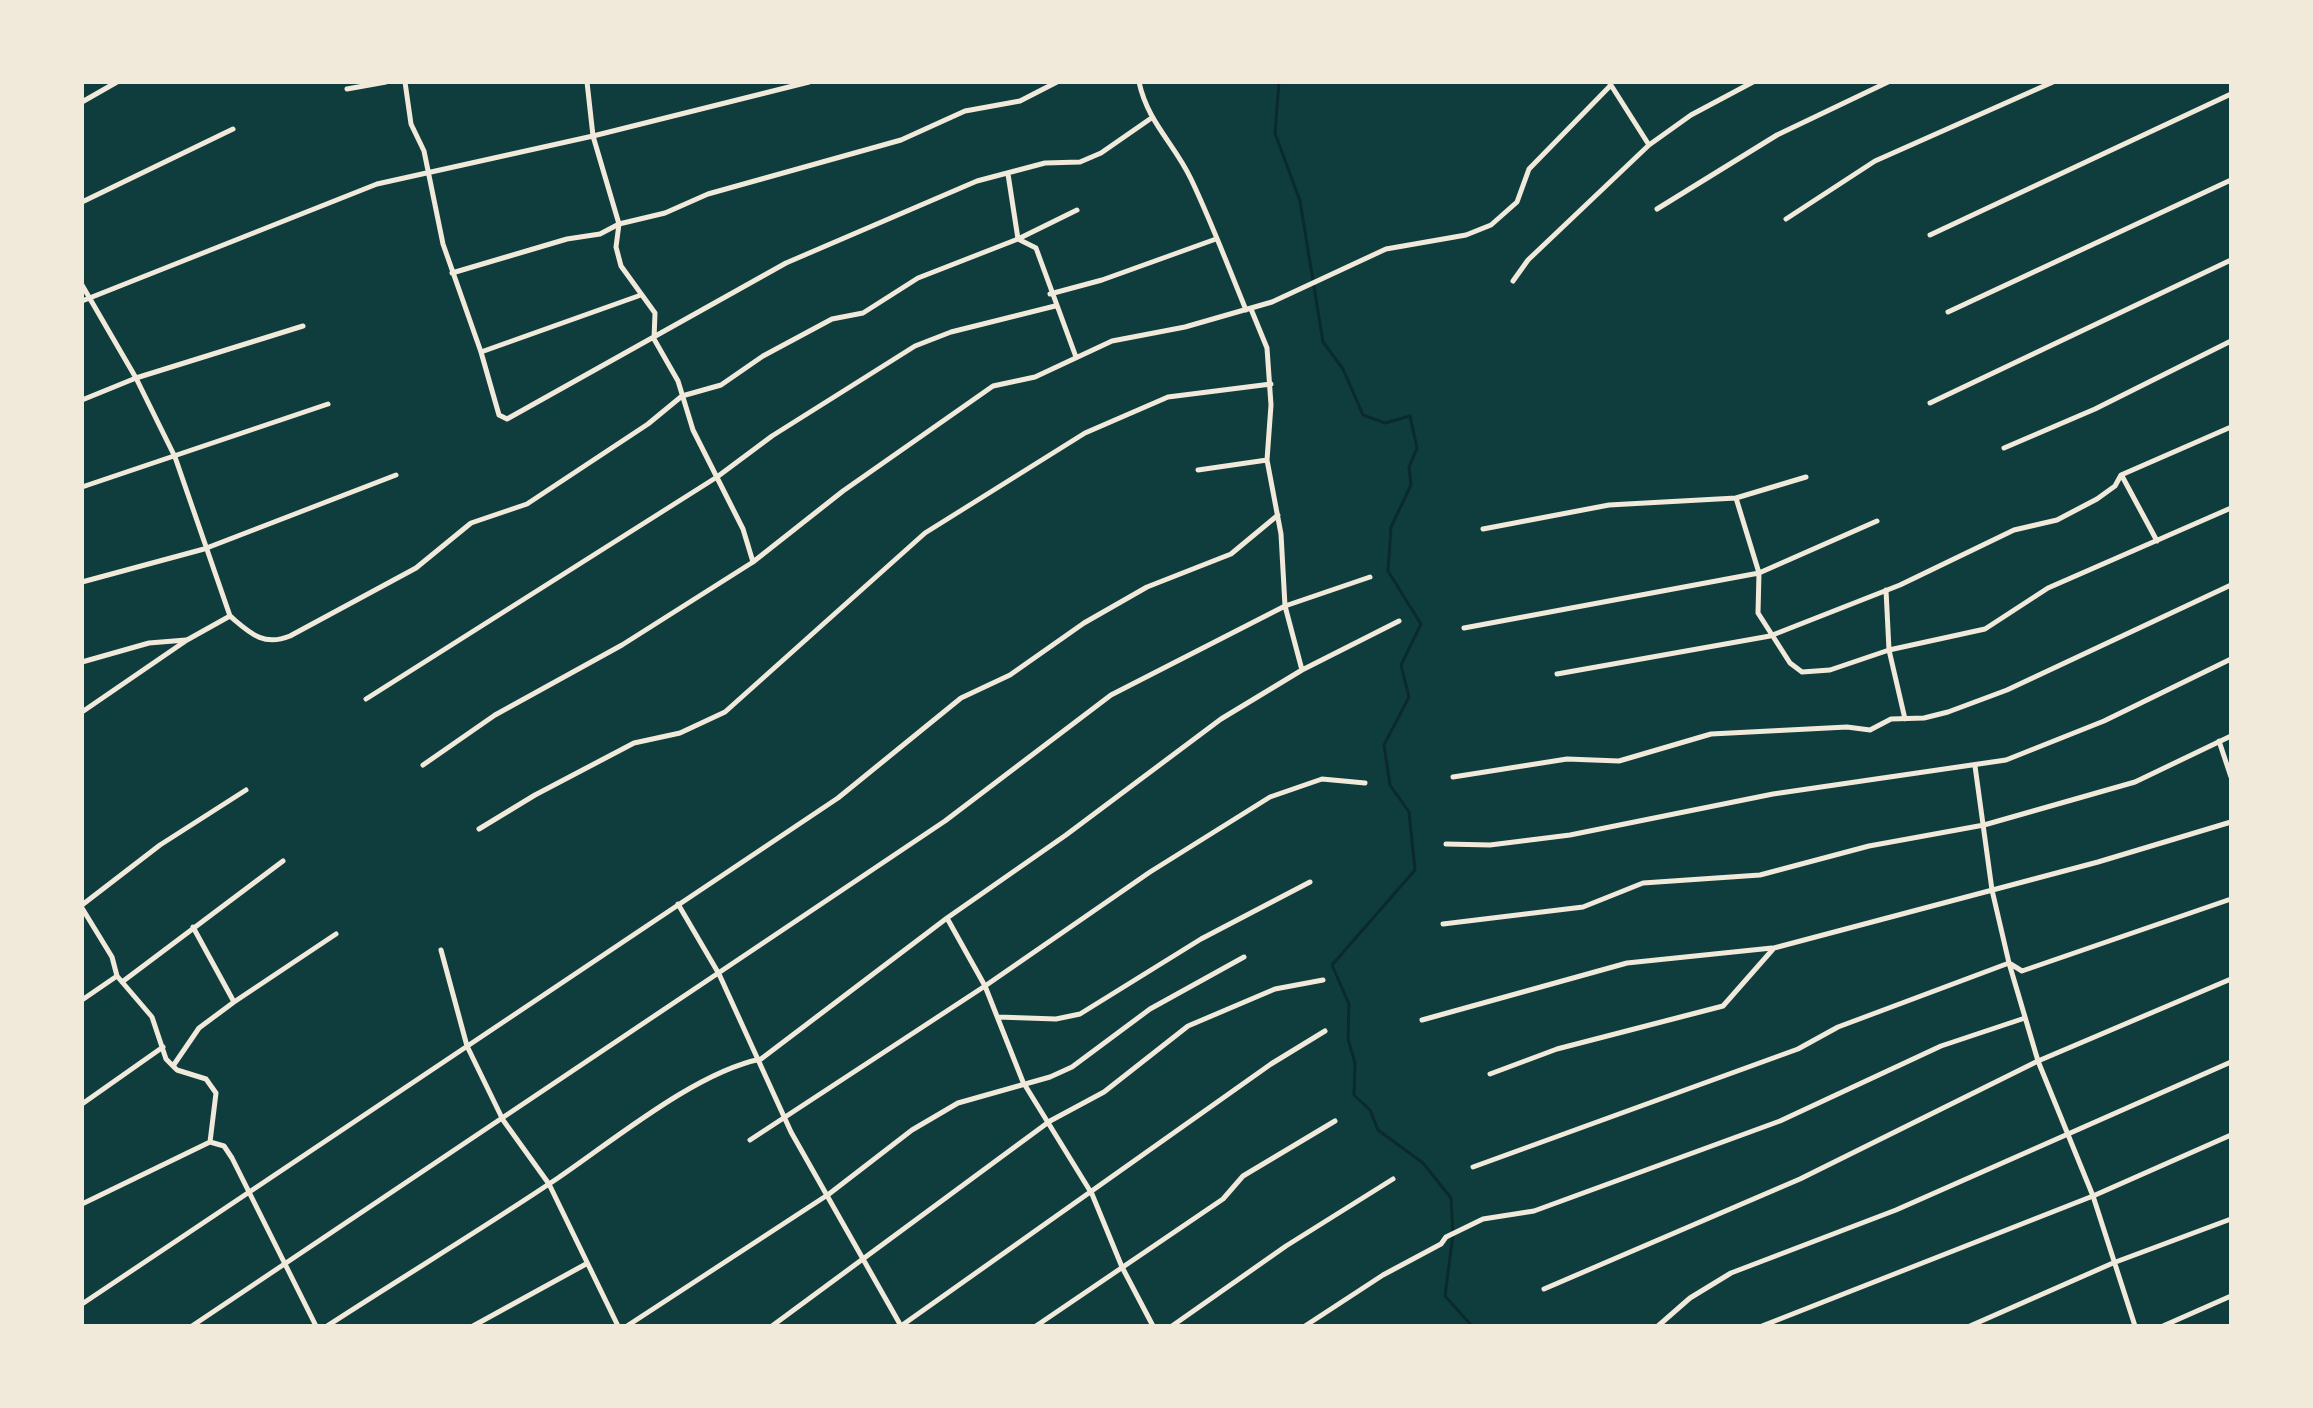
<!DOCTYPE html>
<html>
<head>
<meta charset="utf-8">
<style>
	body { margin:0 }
	#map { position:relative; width:2313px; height:1408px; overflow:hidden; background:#0f3d3e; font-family:"Fira Sans Condensed",sans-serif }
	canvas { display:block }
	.frame { position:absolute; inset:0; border:84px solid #f1e9da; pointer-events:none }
</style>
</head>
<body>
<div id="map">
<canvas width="2313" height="1408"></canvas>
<div class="frame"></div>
</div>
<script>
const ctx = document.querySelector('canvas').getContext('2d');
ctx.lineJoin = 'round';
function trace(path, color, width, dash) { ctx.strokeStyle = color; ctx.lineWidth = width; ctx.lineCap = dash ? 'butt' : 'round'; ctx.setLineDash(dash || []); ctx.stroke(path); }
trace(new Path2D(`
	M1279 82 1275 133 1300 201 1323 342 1343 369 1363 415 1385 423 1410 416 1417 448 1409 467 1411 485 1391 527 1388 571 1421 624 1401 665 1409 697 1384 745 1390 785 1409 812 1415 870 1332 965 1349 1004 1348 1039 1355 1063 1354 1095 1370 1110 1378 1130 1423 1163 1451 1198 1453 1234 1445 1296 1472 1326`), '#0a2a2b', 3);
trace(new Path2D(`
	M405 82 411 124 424 151 443 244 481 352 499 415 507 419 786 263 977 181 1045 163 1080 162 1101 153 1150 119
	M587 82 593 136 619 224 616 247 621 266 655 313 654 339 678 381 693 430 743 529 753 562 843 491 993 386 1035 377 1112 341 1185 327 1272 302 1386 249 1466 235 1491 225 1517 202 1529 169 1611 85
	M1139 82C1148 123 1174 143 1191 179 1211 221 1228 266 1246 310
	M1609 82 1649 145
	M347 89 386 82
	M82 102 117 82
	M1008 174 1018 239 1036 248 1076 357
	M82 202 233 129
	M1657 209 1777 135 1888 82
	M1786 219 1875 161 2053 82
	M1930 235 2231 94
	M452 273 567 239 600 234 619 224 665 213 708 194 901 140 965 111 1020 101 1057 82
	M1513 281 1528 260 1649 145 1691 115 1753 82
	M82 285 136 378 175 457 230 616
	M1050 294 1102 280 1216 239
	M82 301 377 184 593 136 809 82
	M1251 309 1267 348 1271 405 1267 460 1281 534 1285 606 1302 670
	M1948 312 2231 180
	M481 352 641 295
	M82 400 136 378 303 326
	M1930 403 2231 260
	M2004 448 2095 409 2231 341
	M1198 470 1267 460
	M2122 476 2157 541
	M82 487 328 404
	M1736 498 1759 573 1758 613 1790 663 1802 672 1830 670 1889 650 1985 629 2048 588 2231 508
	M1483 529 1609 505 1736 498 1806 477
	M82 582 204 549 396 475
	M1886 590 1889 650 1905 719
	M1464 628 1759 573 1877 521
	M82 662 149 643 186 640
	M1557 674 1770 636 1900 585 2014 530 2057 520 2097 499 2115 486 2121 475 2231 427
	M366 699 717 477 772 436 915 346 951 332 1055 306
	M82 712 187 640 230 616C250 633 263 647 290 636L416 568 471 523 527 504 648 424 682 396 721 385 763 356 832 319 863 313 918 278 1018 239 1077 210
	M2219 741 2231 777
	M423 765 495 715 622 645 753 562
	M1975 766 1992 890 2009 963 2038 1061 2093 1196 2135 1326
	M1453 777 1567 759 1619 761 1711 734 1847 727 1870 730 1891 719 1924 718 1948 712 2007 690 2231 585
	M479 829 535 795 634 743 680 733 725 712 925 533 1085 433 1168 397 1271 384
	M1446 844 1490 845 1570 835 1773 794 2006 760 2104 721 2231 659
	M678 904 719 974 791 1132 901 1326
	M82 905 160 845 246 790
	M82 908 112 957 117 976 152 1017 166 1059 177 1070 206 1079 216 1093 210 1142
	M947 918 985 986 1023 1082 1092 1194 1122 1267 1153 1326
	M1443 924 1583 907 1643 883 1760 875 1869 846 1984 825 2135 782 2231 736
	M193 927 234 1002 336 934
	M441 950 467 1046 503 1120 549 1184 618 1326
	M122 982 283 861
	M82 1000 117 976
	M998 1017 1056 1019 1080 1014 1201 939 1310 882
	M1422 1020 1627 963 1772 948
	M173 1066 199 1028 234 1002
	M1490 1074 1557 1049 1723 1006 1774 948 2098 862 2231 822
	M82 1104 163 1047
	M750 1140 985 986 1150 872 1270 797 1322 779 1365 783
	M210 1142 224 1146 232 1158 316 1326
	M1473 1167 1798 1049 1838 1027 2009 963 2022 971 2231 899
	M82 1204 210 1142
	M1544 1289 1800 1179 2038 1061 2231 979
	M82 1304 838 798 961 698 1010 675 1084 623 1147 587 1231 554 1278 515
	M192 1326 945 821 1111 695 1285 606 1370 577
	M327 1326C404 1276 482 1229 558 1178 614 1140 696 1072 761 1059L947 918 1066 835 1221 719 1302 670 1399 621
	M473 1326 586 1264
	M627 1326 829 1194 912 1130 958 1103 1050 1077 1072 1067 1150 1009 1244 957
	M772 1326 1050 1121 1104 1092 1188 1026 1275 989 1323 980
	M901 1326 1271 1064 1325 1031
	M1036 1326 1223 1199 1243 1176 1335 1121
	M1172 1326 1286 1246 1393 1179
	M1305 1326 1383 1275 1441 1244 1446 1237 1483 1219 1534 1211 1780 1121 1941 1046 2025 1018
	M1658 1326 1690 1298 1731 1273 1896 1210 2231 1062
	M1762 1326 2093 1196 2231 1135
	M1970 1326 2113 1263 2231 1219
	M2163 1326 2231 1296`), '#f1e9da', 5);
</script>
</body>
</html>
